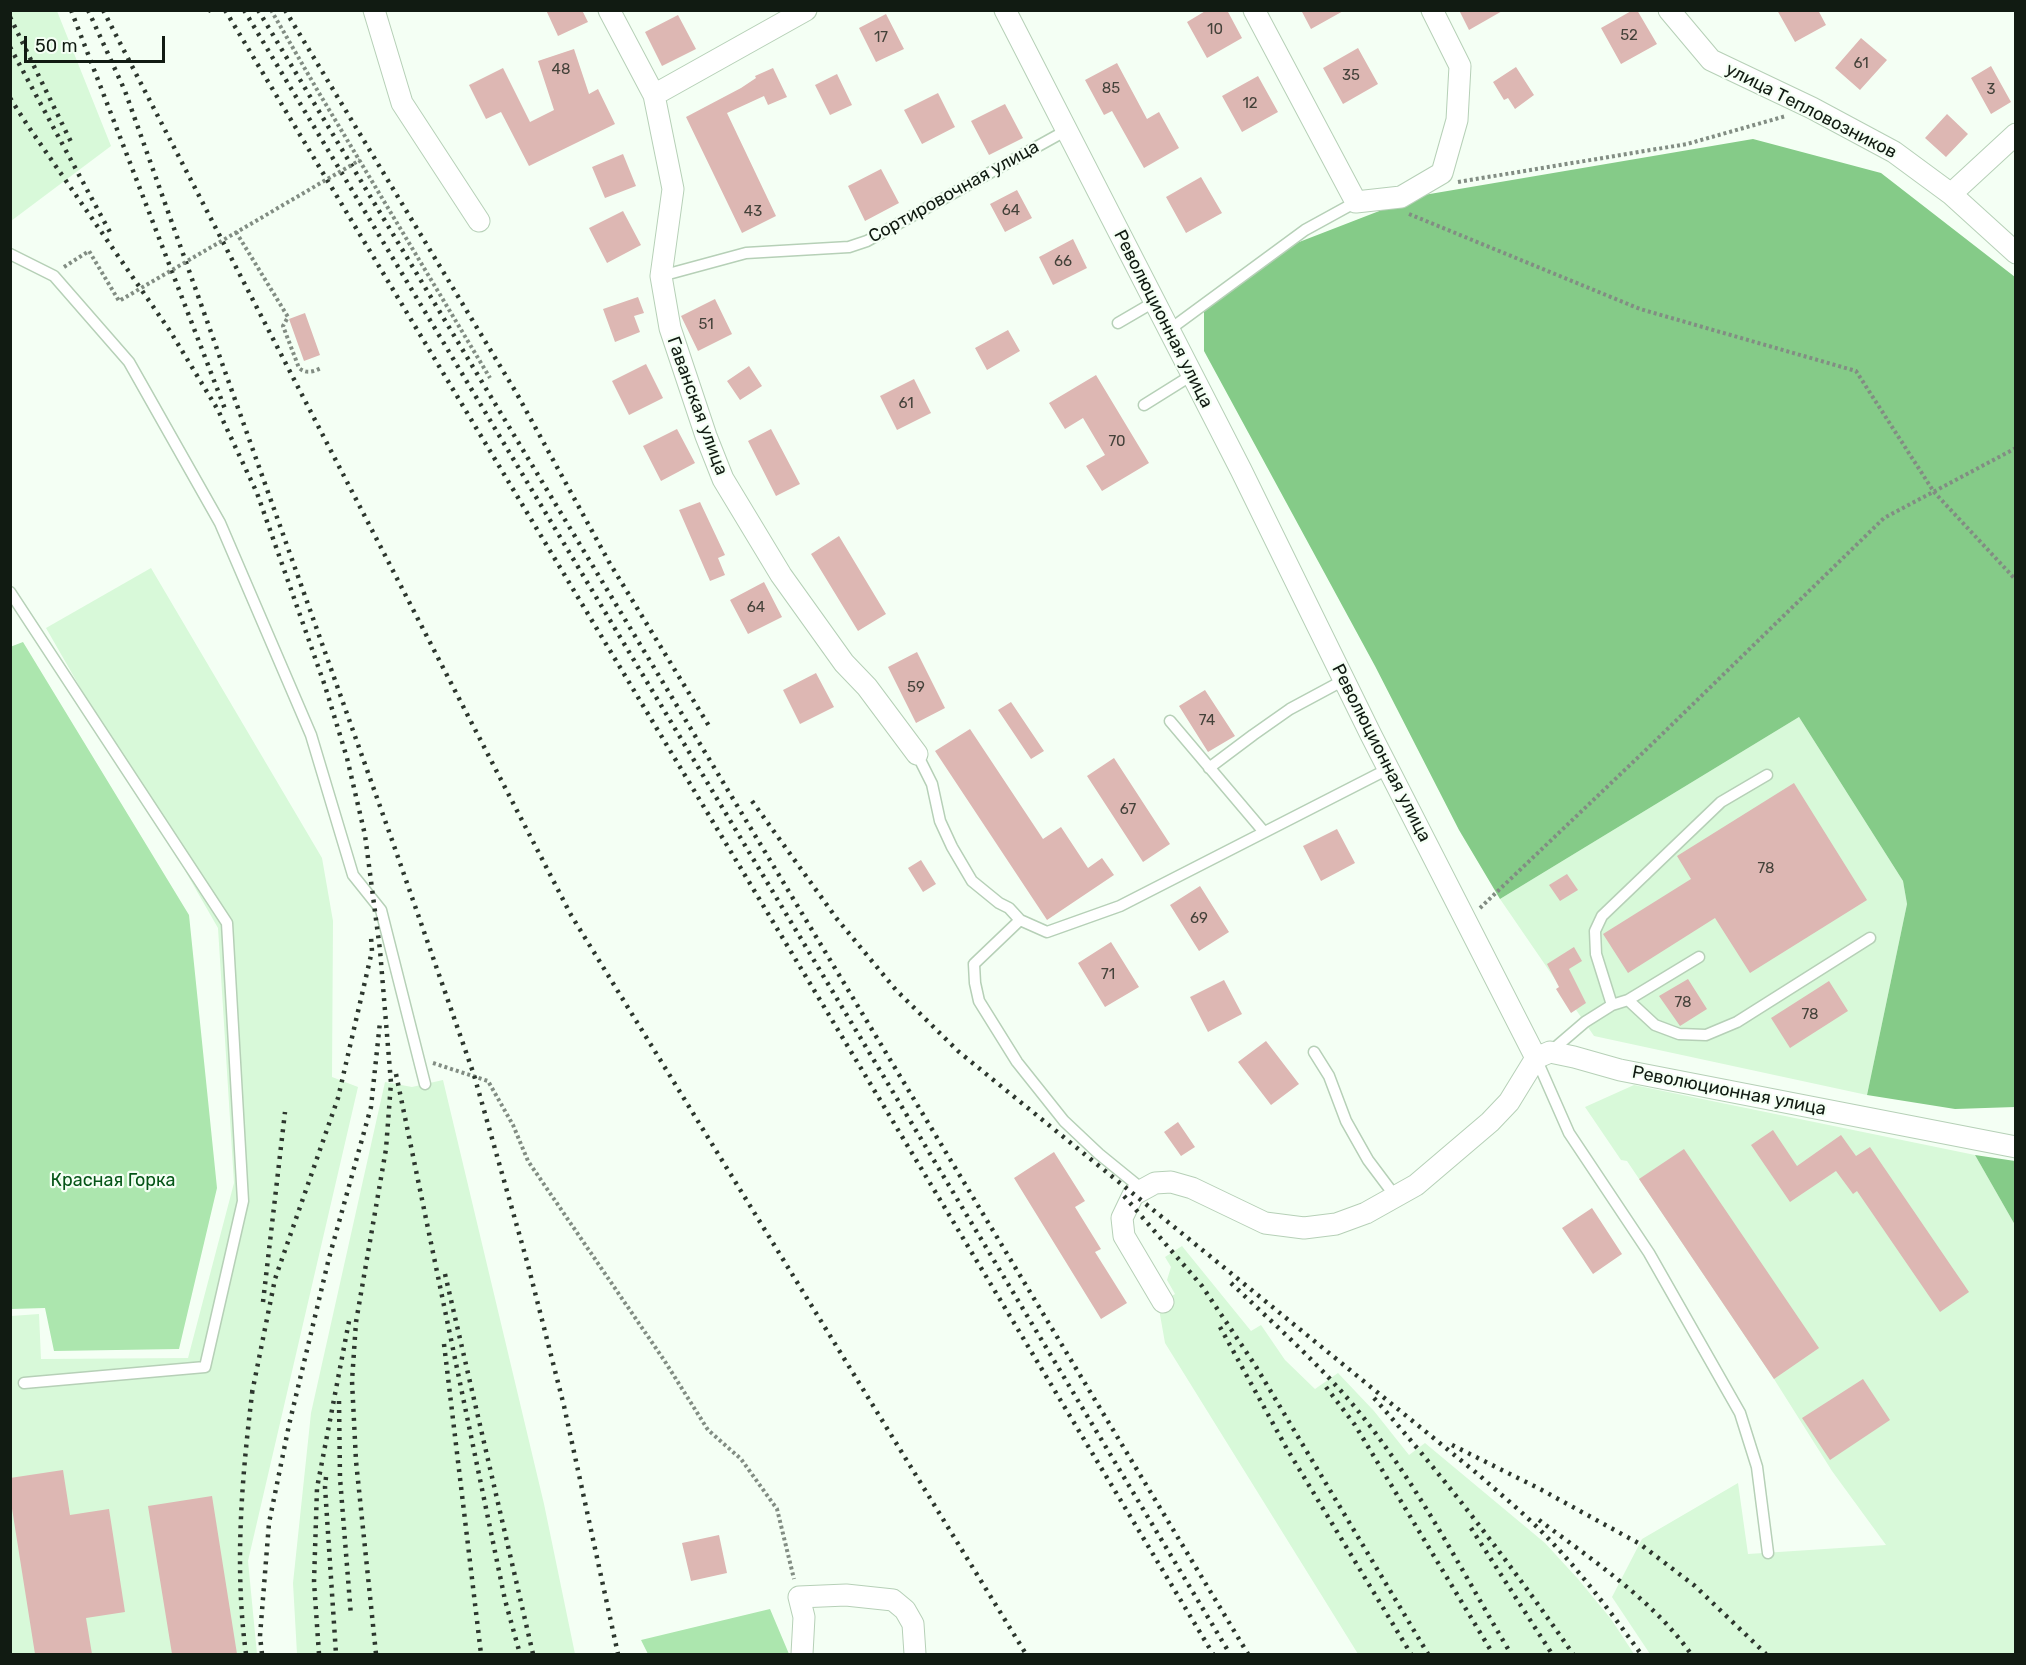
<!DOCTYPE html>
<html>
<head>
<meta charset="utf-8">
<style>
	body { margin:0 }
	#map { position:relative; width:2026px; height:1665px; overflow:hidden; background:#f4fff4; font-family:Rubik,sans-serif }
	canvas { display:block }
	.frame { position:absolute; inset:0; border:12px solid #111b12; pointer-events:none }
	.scale { position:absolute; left:24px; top:36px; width:141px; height:27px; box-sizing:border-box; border:3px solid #111b12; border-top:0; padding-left:8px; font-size:18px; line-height:21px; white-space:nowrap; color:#111b12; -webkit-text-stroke:4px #f4fff4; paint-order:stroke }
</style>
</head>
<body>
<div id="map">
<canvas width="2026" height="1665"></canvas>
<div class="frame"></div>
<div class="scale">50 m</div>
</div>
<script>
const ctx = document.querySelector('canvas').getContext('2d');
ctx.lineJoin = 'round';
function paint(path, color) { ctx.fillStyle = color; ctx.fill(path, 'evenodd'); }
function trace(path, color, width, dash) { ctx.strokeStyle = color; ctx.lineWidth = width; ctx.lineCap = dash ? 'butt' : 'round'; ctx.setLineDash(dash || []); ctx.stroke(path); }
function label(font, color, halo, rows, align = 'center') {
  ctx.font = font + ' Rubik,sans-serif'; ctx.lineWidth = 4.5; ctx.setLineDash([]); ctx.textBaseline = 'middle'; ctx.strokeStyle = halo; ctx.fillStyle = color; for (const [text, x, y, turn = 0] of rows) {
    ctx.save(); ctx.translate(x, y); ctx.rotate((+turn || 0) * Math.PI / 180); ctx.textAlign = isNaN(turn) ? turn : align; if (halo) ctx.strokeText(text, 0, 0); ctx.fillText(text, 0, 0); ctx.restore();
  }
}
paint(new Path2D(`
	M11 10 57 11 111 146 11 221Z
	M151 568 322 858 333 921 332 1077 358 1087 248 1561 257 1654H11V1316L39 1314 41 1359 188 1358 234 1183 218 928 46 628Z
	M1799 717 1903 881 1907 904 1867 1095 1594 1036 1500 899Z
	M443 1080 544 1504 575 1654H297L293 1583 311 1413 385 1082 412 1087Z
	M1634 1085 1975 1155 2015 1225V1654H1650L1612 1597 1642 1539 1738 1483 1748 1554 1886 1545 1832 1471 1774 1379 1627 1161 1621 1160 1585 1107Z
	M1182 1246 1251 1331 1261 1325 1285 1360 1315 1389 1338 1373 1374 1411 1409 1455 1425 1443 1545 1543 1578 1579 1611 1619 1634 1654H1358L1165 1343 1159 1309 1163 1302 1175 1294 1167 1280 1171 1267 1165 1257Z`), '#d8f9d9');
paint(new Path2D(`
	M23 642 189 915 217 1188 179 1349 54 1351 45 1308 11 1309 10 647Z
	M770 1609 789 1654H648L641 1640Z`), '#ace6ae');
paint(new Path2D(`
	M1753 139 1881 173 2015 277V1107L1955 1109 1867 1095 1907 904 1903 881 1799 717 1500 899 1459 830 1375 666 1204 351V309L1294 244 1418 196Z
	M1975 1155 2015 1161V1225Z`), '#85cb88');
paint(new Path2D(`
	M546 10H582L588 22 558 36Z
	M1207 10H1227L1242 38 1207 58 1187 22Z
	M1301 10H1345L1311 29Z
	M1459 10H1504L1469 30Z
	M1633 10H1637L1657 44 1621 64 1601 28Z
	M1777 10H1818L1826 25 1795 42Z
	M886 14 904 49 876 62 859 28Z
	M678 15 696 49 662 66 645 32Z
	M1861 38 1887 60 1860 90 1835 68Z
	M1358 48 1378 84 1343 104 1323 68Z
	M574 49 589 94 598 89 615 124 529 166 501 112 486 119 469 85 503 68 530 122 554 110 538 61Z
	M1117 63 1147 119 1159 112 1179 148 1144 168 1112 111 1104 115 1085 80Z
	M1991 66 2011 102 1991 114 1971 78Z
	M1516 67 1534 95 1515 109 1508 98 1504 100 1493 82Z
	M773 68 787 97 768 105 764 96 727 113 776 216 742 233 686 117 741 88 756 78 755 76Z
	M837 74 852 105 830 115 815 85Z
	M1258 76 1278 112 1242 132 1222 96Z
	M938 93 955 127 922 144 904 110Z
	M1005 104 1023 138 989 155 971 121Z
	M1947 114 1968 134 1946 157 1925 138Z
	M623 154 636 186 605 198 592 167Z
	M881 169 899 203 865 221 848 186Z
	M1201 177 1222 213 1186 233 1166 197Z
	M1017 190 1032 218 1005 232 990 204Z
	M623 211 641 245 607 263 589 228Z
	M1073 239 1087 268 1053 285 1039 257Z
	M638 297 644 313 634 316 640 332 615 342 603 309Z
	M715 299 732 334 698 351 681 316Z
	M305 313 320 355 304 361 289 319Z
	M1008 330 1020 351 987 370 975 348Z
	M646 364 663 398 629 415 612 381Z
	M749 366 762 386 740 400 727 381Z
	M1096 375 1149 463 1102 491 1086 466 1105 455 1083 418 1065 429 1049 403Z
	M914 379 931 413 897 430 880 396Z
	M677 429 695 463 661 481 643 446Z
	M771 429 800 484 776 496 748 441Z
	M700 502 725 555 718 558 725 575 710 581 679 510Z
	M839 536 886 614 858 631 811 554Z
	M764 582 782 617 748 634 730 600Z
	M917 652 945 708 916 723 888 667Z
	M816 673 834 707 800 724 783 690Z
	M1205 690 1235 736 1208 752 1179 706Z
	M1011 702 1044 751 1031 759 998 710Z
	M970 729 1043 839 1061 827 1088 868 1102 858 1114 875 1047 920 935 751Z
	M1114 758 1170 844 1143 862 1087 776Z
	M1794 783 1867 900 1750 973 1715 918 1628 973 1603 934 1691 879 1677 856Z
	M1337 829 1355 863 1321 881 1303 846Z
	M921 860 936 884 923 892 908 868Z
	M1567 874 1578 890 1560 901 1549 885Z
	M1200 886 1229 932 1199 951 1170 905Z
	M1111 942 1139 987 1105 1007 1078 963Z
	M1574 947 1582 961 1569 969 1586 1003 1571 1013 1556 989 1559 987 1547 964Z
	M1688 979 1707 1009 1680 1026 1659 996Z
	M1224 980 1242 1014 1208 1032 1190 997Z
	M1829 981 1848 1011 1790 1048 1771 1018Z
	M1266 1041 1299 1084 1271 1105 1238 1062Z
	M1178 1122 1195 1147 1181 1156 1164 1132Z
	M1773 1130 1797 1166 1841 1135 1856 1156 1870 1147 1969 1292 1940 1312 1857 1191 1853 1194 1836 1171 1790 1202 1751 1145Z
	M1684 1149 1819 1348 1774 1379 1639 1179Z
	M1054 1152 1085 1201 1075 1207 1101 1249 1095 1252 1127 1303 1101 1319 1014 1178Z
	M1592 1208 1622 1254 1593 1274 1562 1228Z
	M1863 1379 1890 1420 1830 1460 1802 1418Z
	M63 1470 70 1515 109 1509 125 1612 86 1618 92 1654H35L10 1496V1478Z
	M212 1496 237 1654H172L148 1506Z
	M719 1535 727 1573 691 1581 682 1543Z`), '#ddb7b3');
const lane = new Path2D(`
	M10 254 54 276 129 362 220 523 311 735 353 875 381 910 425 1084
	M661 276 746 253 849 247 867 241 1067 130
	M1118 323 1154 302
	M1169 330 1305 230 1356 202
	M1144 405 1192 375
	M10 592 227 923 243 1201 205 1367 24 1383
	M1170 721 1264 832
	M917 754 932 784 940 821 952 847 972 881 999 903 1009 908 1020 920 974 964 975 983 979 1001 1017 1062 1064 1121 1099 1154 1142 1189
	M1209 768 1253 735 1290 709 1344 680
	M1020 920 1047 932 1120 906 1388 769
	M1628 1000 1655 1025 1679 1034 1706 1035 1737 1022 1870 938
	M1612 1005 1596 954 1595 931 1602 916 1721 802 1767 775
	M1314 1052 1329 1076 1346 1121 1368 1160 1395 1196
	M1550 1052 1585 1022 1612 1005 1628 1000 1699 957
	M1536 1058 1569 1133 1649 1253 1740 1413 1757 1467 1768 1553`);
const street = new Path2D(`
	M374 10 402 103 479 221
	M609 10 654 95 673 189 661 276 670 328 706 436 723 479 781 575 844 663 867 687 917 754
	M1005 10 1241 470 1371 735 1536 1058
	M1254 10 1356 202 1401 197 1442 173 1457 120 1460 66 1432 10
	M1669 10 1711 60 1812 108 1894 152 1951 194 2016 253
	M654 95 806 10
	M1951 194 2016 134
	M1536 1058 1550 1052 1574 1057 1620 1070 2016 1147
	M1163 1302 1124 1236 1122 1218 1133 1195 1155 1183 1171 1182 1192 1188 1265 1223 1304 1228 1336 1224 1366 1213 1416 1185 1490 1122 1509 1102 1536 1058
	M802 1654 804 1617 799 1597 846 1595 893 1600 905 1610 913 1624 915 1654`);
trace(lane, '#b6d0b7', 13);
trace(street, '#b6d0b7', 23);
trace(new Path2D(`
	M271 10 319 93 490 378
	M1458 182 1687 144 1786 116
	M1409 214 1640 309 1856 371 1934 492 2016 580
	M236 232 288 317 283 326 299 368C306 374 313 372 321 368
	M1480 908 1651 745 1884 518 2016 448
	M433 1063 488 1081 513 1125 528 1161 664 1360 708 1430 741 1459 777 1509 794 1579`), '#828d83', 4, [3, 3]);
trace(lane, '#fff', 10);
trace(street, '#fff', 21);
trace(new Path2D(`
	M71 10 225 409
	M88 10 125 91 392 840 474 1075 528 1265 564 1406 618 1654
	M103 10 571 915 1026 1654
	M210 10 211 12
	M225 10 1213 1654
	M244 10 1230 1654
	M258 10 1248 1654
	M285 10 517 394 609 562 709 726
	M10 17 72 144
	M10 47 112 236
	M10 98 28 126 170 331 218 410 257 493 325 686 347 758 365 835 380 950 391 1083 386 1149 356 1322 352 1381 356 1461 376 1654
	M752 801 837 919 896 990 959 1052 1479 1475C1499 1493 1521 1511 1540 1530 1578 1568 1610 1611 1641 1654
	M396 1074 505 1600 520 1654
	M1124 1196 1202 1286 1255 1365 1428 1654
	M445 1274 533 1654
	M1231 1283C1276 1326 1325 1369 1363 1417 1421 1490 1464 1575 1511 1654
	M263 1302 285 1112
	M1220 1327 1287 1449 1411 1654
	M444 1344 481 1654
	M1326 1387 1355 1425 1493 1654
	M252 1393 275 1279 338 1098 372 951 371 937
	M1374 1398C1446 1479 1512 1566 1573 1654
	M339 1401 340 1478 351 1616
	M1452 1445 1540 1489 1640 1544 1695 1586 1766 1654
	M326 1477 325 1487 336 1654
	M1539 1520C1591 1559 1654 1601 1691 1654
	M1471 1528 1552 1654
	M246 1654C234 1565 242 1475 253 1386
	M262 1654 260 1636 269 1523 289 1425 329 1258 371 1107 380 1022
	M319 1654 314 1582 317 1488 350 1316`), '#2d372e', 4.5, [3, 6]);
trace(new Path2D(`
	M64 267 89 251 119 301 360 160`), '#828d83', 4, [3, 3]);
label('15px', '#44423a', null, [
	["10",1215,30],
	["52",1629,36],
	["17",881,38],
	["61",1861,64],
	["48",561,70],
	["35",1351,76],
	["85",1111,89],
	["3",1991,90],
	["12",1250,104],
	["64",1011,211],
	["43",753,212],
	["66",1063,262],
	["51",706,325],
	["61",906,404],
	["70",1117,442],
	["64",756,608],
	["59",916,688],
	["74",1207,721],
	["67",1128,810],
	["78",1766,869],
	["69",1199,919],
	["71",1108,975],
	["78",1683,1003],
	["78",1810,1015]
]);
label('18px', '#111b12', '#f4fff4', [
	["улица Тепловозников",1811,111,27],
	["Сортировочная улица",954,192,-29],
	["Революционная улица",1163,319,63],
	["Гаванская улица",697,406,70],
	["Революционная улица",1381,753,63],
	["Революционная улица",1729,1091,11]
]);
label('18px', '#055517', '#f4fff4', [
	["Красная Горка",113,1181]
]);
</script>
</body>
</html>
